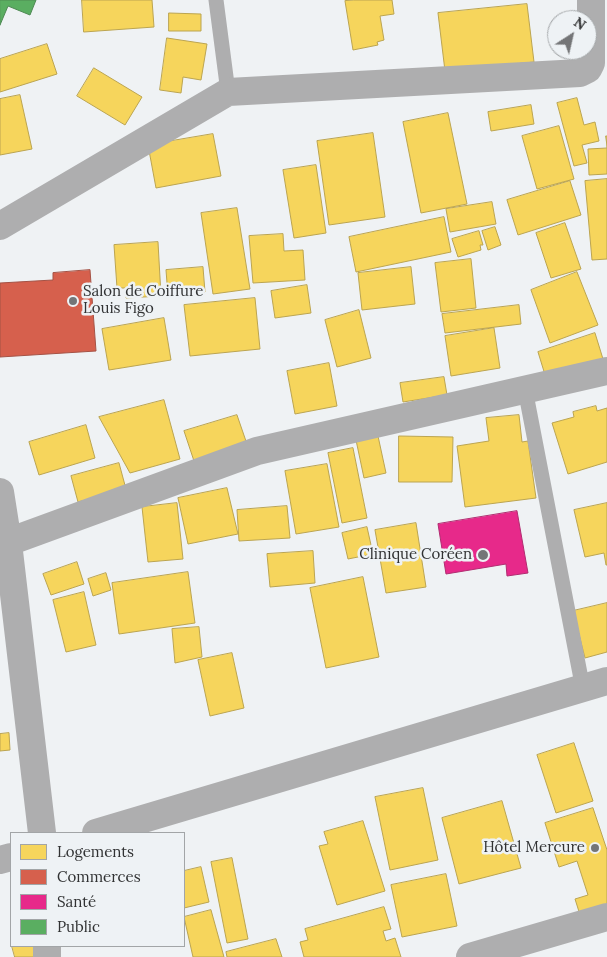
<!DOCTYPE html>
<html>
<head>
<meta charset="utf-8">
<style>
	body { margin:0 }
	#map { position:relative; width:607px; height:957px; overflow:hidden; background:#eff2f4; font-family:Lora,serif }
	canvas { display:block }
	.legend { position:absolute; left:10px; top:832px; width:175px; height:115px; box-sizing:border-box; background:#eef2f5; border:1px solid #a2a5a7; margin:0; padding:6px 9px; list-style:none; font-size:15px; color:#313233 }
	.legend li { display:flex; align-items:center; gap:10px; height:25px }
	.legend b { width:25px; border:1px solid #a2a5a7 }
	.north { position:absolute; left:547px; top:10px; width:50px; height:50px; box-sizing:border-box; background:#eef2f5; border:1px solid #a2a5a7; border-radius:50%; rotate:35deg; font-size:14px; font-weight:700; line-height:20px; text-align:center; color:#313233 }
	.north::after { content:''; display:block; margin:auto; width:18px; height:22px; background:#747577; clip-path:polygon(50% 0,100% 100%,50% 72%,0 100%) }
</style>
</head>
<body>
<div id="map">
<canvas width="607" height="957"></canvas>
<ul class="legend">
<li><b style="height:14px;background:#f6d55c"></b>Logements</li>
<li><b style="height:14px;background:#d6604d"></b>Commerces</li>
<li><b style="height:14px;background:#e7298a"></b>Santé</li>
<li><b style="height:14px;background:#5aae61"></b>Public</li>
</ul>
<div class="north">N</div>
</div>
<script>
const ctx = document.querySelector('canvas').getContext('2d');
ctx.lineJoin = 'round';
function paint(path, color) { ctx.fillStyle = color; ctx.fill(path, 'evenodd'); }
function trace(path, color, width, dash) { ctx.strokeStyle = color; ctx.lineWidth = width; ctx.lineCap = dash ? 'butt' : 'round'; ctx.setLineDash(dash || []); ctx.stroke(path); }
function label(font, color, halo, rows, align = 'center') {
  ctx.font = font + ' Lora,serif'; ctx.lineWidth = 5; ctx.setLineDash([]); ctx.textBaseline = 'middle'; ctx.strokeStyle = halo; ctx.fillStyle = color; for (const [text, x, y, turn = 0] of rows) {
    ctx.save(); ctx.translate(x, y); ctx.rotate((+turn || 0) * Math.PI / 180); ctx.textAlign = isNaN(turn) ? turn : align; if (halo) ctx.strokeText(text, 0, 0); ctx.fillText(text, 0, 0); ctx.restore();
  }
}
const homes = new Path2D(`
	M82 0H152L154 27 84 32Z
	M354 0H392L394 14 380 16 384 40 377 42 378 45 353 50 345 1Z
	M527 4 534 62 445 71 438 13Z
	M169 13 201 14V31H169Z
	M167 38 207 44 201 80 183 77 181 93 160 90Z
	M47 44 57 74 0 92V59Z
	M94 68 142 97 125 125 77 96Z
	M20 95 32 149 0 155V99Z
	M577 98 584 125 595 122 599 141 582 145 587 163 574 166 557 103Z
	M531 105 534 124 491 131 488 112Z
	M448 113 467 204 421 213 403 122Z
	M559 126 574 179 537 189 522 136Z
	M373 133 385 217 329 225 317 141Z
	M213 134 221 176 156 188 148 145Z
	M606 136H607V174L589 175 588 149 607 148Z
	M316 165 326 233 294 238 283 170Z
	M607 179V259L592 260 585 181Z
	M570 181 581 215 518 235 507 200Z
	M492 202 496 224 450 232 446 209Z
	M237 208 250 289 213 294 201 213Z
	M444 217 451 252 356 272 349 237Z
	M565 223 581 269 551 278 536 233Z
	M495 227 501 245 488 250 482 231Z
	M479 231 483 245H480L481 250 458 257 452 239Z
	M283 234 284 251 303 250 305 280 253 283 249 236Z
	M158 242 161 296 126 298V288H117L114 245Z
	M471 259 476 308 441 312 435 263Z
	M203 267 205 292 168 296 166 270Z
	M411 267 415 304 362 310 358 273Z
	M577 272 598 325 550 343 531 290Z
	M307 285 311 313 275 318 271 291Z
	M255 298 260 349 190 356 184 305Z
	M519 305 521 324 445 333 442 314Z
	M359 310 371 358 337 367 325 320Z
	M164 318 171 360 109 370 102 329Z
	M494 328 500 368 451 376 445 336Z
	M595 333 603 359 546 378 538 352Z
	M329 363 337 406 295 414 287 371Z
	M444 377 447 395 403 402 400 383Z
	M164 400 180 459 130 473 99 417Z
	M596 406 597 411 607 408V462L568 474 552 423 574 417 573 412Z
	M237 415 248 447 195 464 184 431Z
	M519 415 522 442 528 441 536 498 465 507 457 446 489 441 486 418Z
	M86 425 95 458 39 475 29 442Z
	M378 436 386 473 364 478 356 440Z
	M399 436 453 437 452 482H399Z
	M353 448 367 518 342 523 328 453Z
	M119 463 126 489 78 502 71 476Z
	M327 464 339 527 296 534 285 471Z
	M227 488 238 534 188 544 178 498Z
	M177 503 183 559 148 562 142 507Z
	M607 503V565H606L604 553 585 557 574 510Z
	M287 506 290 538 239 541 237 510Z
	M416 523 426 587 386 593 375 530Z
	M367 527 373 554 348 559 342 533Z
	M313 551 315 583 270 587 267 554Z
	M77 562 84 584 51 595 43 574Z
	M188 572 195 623 119 634 112 583Z
	M106 573 111 590 93 596 88 579Z
	M363 577 379 657 326 668 310 588Z
	M84 592 96 645 66 652 53 600Z
	M607 603V652L585 658 573 611Z
	M199 627 202 657 175 663 172 629Z
	M232 653 244 708 210 716 198 660Z
	M9 733 10 750 0 751V734Z
	M574 743 593 801 556 813 537 755Z
	M423 788 438 860 390 870 375 797Z
	M502 801 521 868 459 884 442 818Z
	M593 808 607 850V910L581 918 575 899 588 895 577 861 559 867 545 823Z
	M363 821 385 891 337 905 319 846 328 844 324 832Z
	M232 858 248 939 227 943 211 862Z
	M201 867 209 902 184 908V871Z
	M446 874 457 926 402 937 391 885Z
	M384 907 391 929 383 931 386 941 395 938 401 957H304L300 942 308 940 305 929Z
	M211 910 224 957H193L184 917Z
	M276 939 282 957H227L226 952Z
	M12 946H34L36 957H15Z`);
paint(homes, '#f6d55c');
trace(homes, '#bba450', 1);
const shops = new Path2D(`
	M90 270 96 351 0 357V283L53 280V273Z`);
paint(shops, '#d6604d');
trace(shops, '#a45245', 1);
const health = new Path2D(`
	M517 511 528 573 507 576 506 564 446 574 438 524Z`);
paint(health, '#e7298a');
trace(health, '#b02c70', 1);
const public = new Path2D(`
	M0 0H36L30 15 8 6 0 25Z`);
paint(public, '#5aae61');
trace(public, '#4e8953', 1);
trace(new Path2D(`
	M216 0 228 92
	M525 389 583 689`), '#aeaeaf', 15);
trace(new Path2D(`
	M0 226 228 92 580 73 588 69 591 63V0
	M0 492 8 543 42 833
	M0 545 257 451 607 371
	M96 833 607 681
	M0 860 11 857
	M47 946V957
	M470 957 607 917`), '#aeaeaf', 28);
for (const [x, y, r, color] of [
	[73,301,5,"#747577"],
	[483,555,6,"#747577"],
	[595,848,5,"#747577"]
]) { const dot = new Path2D(); dot.arc(x, y, r, 0, 2 * Math.PI); ctx.fillStyle = color; ctx.fill(dot); trace(dot, '#eef2f5', 2); }
label('15px', '#313233', '#eef2f5', [
	["Salon de Coiffure",83,292,"left"],
	["Louis Figo",83,309,"left"],
	["Clinique Coréen",472,555],
	["Hôtel Mercure",585,848]
], 'right');
</script>
</body>
</html>
